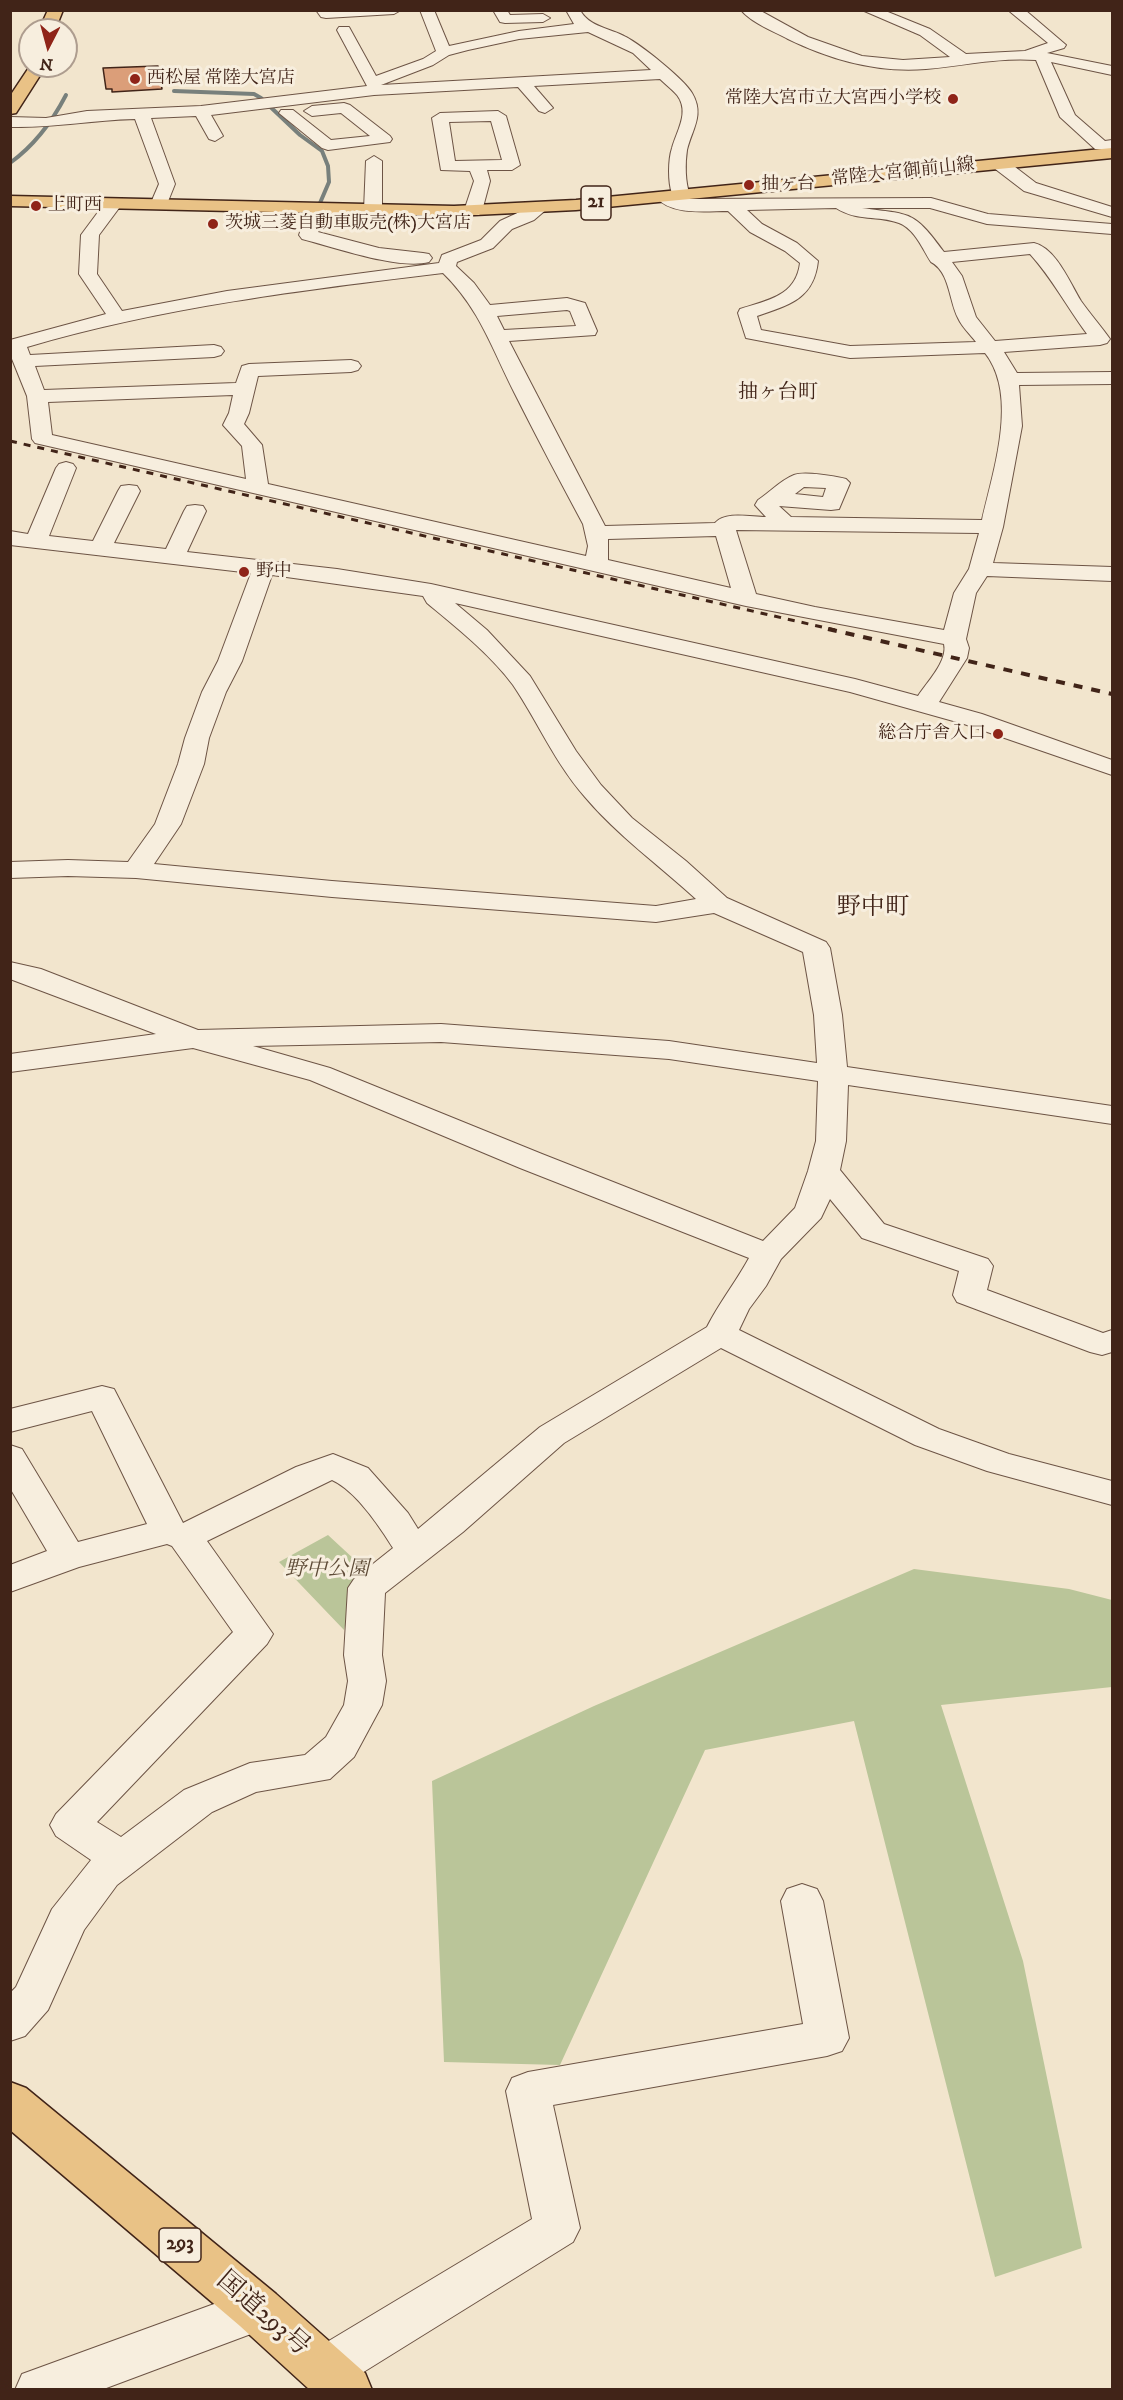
<!DOCTYPE html>
<html>
<head>
<meta charset="utf-8">
<style>
	body { margin:0 }
	#map { position:relative; width:1123px; height:2400px; overflow:hidden; background:#f2e5cd; font-family:"IM FELL DW Pica",serif }
	canvas { display:block }
	.frame { position:absolute; inset:0; border:12px solid #412418; pointer-events:none }
	.north { position:absolute; left:18px; top:18px; width:60px; height:60px; box-sizing:border-box; background:#f7eede; border:2px solid #ae9d8f; border-radius:50%; rotate:186deg; font-size:16px; font-weight:700; line-height:24px; text-align:center; color:#412418 }
	.north::after { content:''; display:block; margin:auto; width:21px; height:27px; background:#8f2418; clip-path:polygon(50% 0,100% 100%,50% 72%,0 100%) }
</style>
</head>
<body>
<div id="map">
<canvas width="1123" height="2400"></canvas>
<div class="frame"></div>
<div class="north">N</div>
</div>
<script>
const ctx = document.querySelector('canvas').getContext('2d');
ctx.lineJoin = 'round';
function paint(path, color) { ctx.fillStyle = color; ctx.fill(path, 'evenodd'); }
function trace(path, color, width, dash) { ctx.strokeStyle = color; ctx.lineWidth = width; ctx.lineCap = dash ? 'butt' : 'round'; ctx.setLineDash(dash || []); ctx.stroke(path); }
function label(font, color, halo, rows, align = 'center') {
  ctx.font = font + ' "IM FELL DW Pica","Noto Serif JP",serif'; ctx.lineWidth = 6; ctx.setLineDash([]); ctx.textBaseline = 'middle'; ctx.strokeStyle = halo; ctx.fillStyle = color; for (const [text, x, y, turn = 0] of rows) {
    ctx.save(); ctx.translate(x, y); ctx.rotate((+turn || 0) * Math.PI / 180); ctx.textAlign = isNaN(turn) ? turn : align; if (halo) ctx.strokeText(text, 0, 0); ctx.fillText(text, 0, 0); ctx.restore();
  }
}
paint(new Path2D(`
	M328 1535 368 1572 348 1613 344 1630 279 1562Z
	M914 1569 1069 1589 1112 1600V1687L941 1705 1023 1961 1082 2248 995 2277 854 1721 705 1750 560 2065 444 2062 432 1781 594 1706Z`), '#bac599');
trace(new Path2D(`
	M174 91 254 94 261 98 300 135 322 151 328 166 329 182 320 203
	M10 163C35 145 52 122 66 95`), '#78807c', 4);
const building = new Path2D(`
	M158 66 162 89 112 92V89H106L103 68Z`);
paint(building, '#db9e79');
trace(building, '#412418', 1.5);
const minor = new Path2D(`
	M316 10H401L394 14 326 18 321 17Z
	M420 10H434L449 46 519 31 574 24 566 10H580C589 27 610 28 626 37 641 45 684 79 692 93 705 115 692 129 687 150 685 163 685 183 690 195L684 199 931 198 988 214 1112 224V234L987 224 930 208H862C912 215 913 210 944 252L1034 243C1056 248 1070 283 1081 301 1090 314 1101 326 1110 339L1107 343 1100 345 1004 352 1017 373 1112 372V384L1019 385 1022 426 1003 527 993 563 1112 567V581L987 576 976 593 966 639 969 648 967 658 939 702 982 714 1112 760V775L964 724 850 692 455 603 487 630 530 676 576 751 601 785 632 818 686 861 727 898 826 942 830 948 842 1015 847 1067 1112 1106V1124L848 1085 846 1141 840 1170 884 1224 988 1259 993 1266 987 1290 1103 1333 1112 1330V1352L1102 1355 1090 1352 957 1302 953 1295 959 1271 862 1238 830 1199 821 1218 781 1259 766 1286 749 1309 739 1330 939 1429 1009 1454 1112 1481V1505L987 1471 915 1445 721 1348 564 1443 463 1532 385 1593 382 1655 386 1681 382 1705 354 1757 330 1779 256 1792 212 1812 117 1885 84 1930 48 2010 25 2036 10 2041V1993L16 1987 52 1909 91 1860 56 1836 50 1825 56 1814 233 1632 172 1546 167 1544 79 1567 10 1592V1565L47 1551 10 1488V1445L22 1449 78 1542 147 1524 92 1411 10 1432V1409L102 1386 114 1389 183 1523 296 1467 333 1454 368 1468 408 1513 418 1529 540 1427 707 1327C719 1303 736 1282 749 1258L520 1168 310 1080 193 1048 10 1072V1054L156 1034 10 979V962L41 969 198 1030 441 1024 669 1041 817 1063 814 1015 803 952 714 913 656 922 332 897 136 878 68 876 10 878V862L68 860 128 862 155 824 178 764 185 738 202 692 218 661 251 573 10 545V531L28 534 56 468 59 464 66 462 73 464 76 468 49 536 93 541 118 491 121 486 129 485 137 486 140 491 114 543 166 549 184 511 187 506 195 505 203 506 206 511 187 552 337 569 431 584 855 679 918 696C927 682 948 661 944 644L746 606 35 443 32 439 27 396 10 354V340L106 314 79 274 81 235 107 200H119L122 204 99 235 97 274 122 311 227 291 439 263 442 255 481 240 500 221 539 203 545 204 548 208 534 220 512 229 493 248 457 262 456 266 474 283 490 305 567 298 585 303 597 331 595 335 509 341 605 526 715 523C725 511 751 517 766 517L755 505 758 500C769 493 781 480 794 475 804 471 835 476 846 479L850 483 839 509 831 510 779 506 791 517 982 520C993 471 1019 396 985 353L850 358 746 338 738 313 740 309C768 300 796 296 800 263L785 251 750 232 728 211C707 211 671 216 656 197L659 193 672 194C668 182 668 160 672 148 677 130 690 112 677 95 672 89 665 84 660 79L534 86 553 108 545 113 539 111 518 87 374 95 211 115 223 136 215 141 209 139 196 116 151 118 175 184 165 209H153L150 205 159 184 135 119C93 120 52 128 10 127V117L46 118 87 111 201 106 367 86 337 30 339 27H349L376 76 423 59 436 51ZM588 32 633 53 651 70 381 85 433 65 449 55 468 50 519 39ZM836 208C858 222 878 215 899 223 915 229 923 250 931 262 950 272 949 301 958 318 962 327 970 334 976 342L850 346 761 330 757 316C789 305 814 299 818 261L797 243 762 224 747 210ZM1030 254C1052 278 1067 307 1087 334L995 341 976 317 962 276 952 262ZM443 273C480 309 492 349 515 394 537 438 560 481 583 524L588 546 586 556 268 484 262 445 244 424 249 413 258 376 351 372 358 370 361 366 358 362 351 360 249 364 242 366 236 383 44 390 35 366 214 357 221 355 224 351 221 347 214 345 30 355 27 347C163 307 302 290 443 273ZM567 310 570 311 576 326 504 330 497 316ZM233 395 229 413 223 425 242 446 246 479 52 435 48 402ZM804 487 826 488 823 497 795 494ZM736 530 979 533 969 569 954 593 944 630 815 607 756 594ZM716 536 731 588 608 560V539ZM272 575 423 596 427 603C457 628 490 654 513 685 538 722 555 763 585 797 618 836 659 865 696 899L656 906 332 881 154 864 181 824 204 764 209 738 226 692 242 661ZM441 1042 669 1059 818 1081 816 1141 808 1171 795 1208 763 1241 542 1154 330 1068 253 1046ZM332 1480C355 1490 380 1527 393 1548L354 1579 348 1588 344 1655 348 1681 344 1705 326 1737 305 1755 250 1763 184 1790 121 1837 97 1822 267 1644 273 1634 207 1541Z
	M493 10H507L510 15 543 14 550 18 543 22 505 23 500 22Z
	M741 10H759L808 37 862 56 903 60 950 57 920 35 862 10H883L930 29 966 54 1025 51 1048 43 1008 10H1025L1066 45 1064 48 1047 53 1112 66V75L1051 62 1075 115 1105 141 1112 140V150L1095 149 1060 117 1036 60C998 57 963 66 926 69 878 73 831 60 788 39 773 31 752 23 741 10Z
	M344 103 350 105 390 136 392 139 390 142 328 150 322 148 279 113 281 110H293L331 140 370 136 341 113 312 116 304 111 312 106Z
	M498 111 506 116 520 165 512 170H487L490 181 482 211 479 215H467L464 211 474 181 470 171 441 170 432 118 440 113ZM491 121 502 160 455 161 449 122Z
	M374 156 382 161V210L379 214H367L364 210 366 161Z
	M1000 159 1006 160 1036 183 1112 207V217L1024 191 994 168 992 164Z
	M317 204 323 205 326 209 318 232 379 248 423 253 429 254 432 258 429 262C398 270 334 247 302 239L299 235 308 209 311 205Z
	M802 1884 817 1889 823 1901 849 2038 842 2051 827 2056 553 2105 580 2228 573 2242 341 2386C329 2390 319 2390 307 2386L300 2370 307 2354 532 2219 506 2091 512 2078 528 2072 803 2024 781 1901 787 1889Z
	M258 2288 275 2295 282 2310 275 2325 101 2390H15L22 2374Z`);
const major = new Path2D(`
	M1112 148V158L576 210 454 216 10 206V196L454 206 576 200Z`);
const highway = new Path2D(`
	M48 10H63L55 30H39Z
	M30 66H46L16 113 10 114V96Z
	M10 2082 26 2088 276 2294 365 2373 372 2390H310L240 2326 10 2130Z`);
trace(minor, '#6d5445', 2);
trace(major, '#412418', 3);
trace(highway, '#412418', 3);
paint(minor, '#f7eede');
paint(major, '#e9c286');
paint(highway, '#e9c286');
trace(new Path2D(`
	M10 441 835 630`), '#412418', 3, [7, 7]);
trace(new Path2D(`
	M828 629 1112 694`), '#412418', 4, [9, 9]);
for (const [x, y, r, color] of [
	[135,79,6,"#8f2418"],
	[953,99,6,"#8f2418"],
	[749,185,6,"#8f2418"],
	[36,206,6,"#8f2418"],
	[213,224,6,"#8f2418"],
	[244,572,6,"#8f2418"],
	[998,734,6,"#8f2418"]
]) { const dot = new Path2D(); dot.arc(x, y, r, 0, 2 * Math.PI); ctx.fillStyle = color; ctx.fill(dot); trace(dot, '#f7eede', 2); }
label('18px', '#412418', '#f7eede', [
	["西松屋 常陸大宮店",147,79],
	["常陸大宮市立大宮西小学校",941,99,"right"],
	["抽ヶ台",761,185],
	["上町西",48,206],
	["茨城三菱自動車販売(株)大宮店",225,224],
	["野中",256,572],
	["総合庁舎入口",986,734,"right"]
], 'left');
label('18px', '#412418', '#f7eede', [
	["常陸大宮御前山線",903,173,-6]
]);
for (const [x, y, w] of [
	[596,203,30],
	[180,2245,42]
]) { const box = new Path2D(); box.roundRect(x - w / 2, y - 17, w, 34, 4.5); ctx.fillStyle = '#f7eede'; ctx.fill(box); trace(box, '#412418', 1.5); }
label('bold 20px', '#412418', null, [
	["21",596,203],
	["293",180,2245]
]);
label('20px', '#412418', '#f7eede', [
	["抽ヶ台町",778,394]
]);
label('italic 21px', '#5f4c38', '#f7eede', [
	["野中公園",327,1571]
]);
label('24px', '#412418', '#f7eede', [
	["野中町",873,909]
]);
label('26px', '#412418', '#f7eede', [
	["国道293号",262,2315,41]
]);
</script>
</body>
</html>
